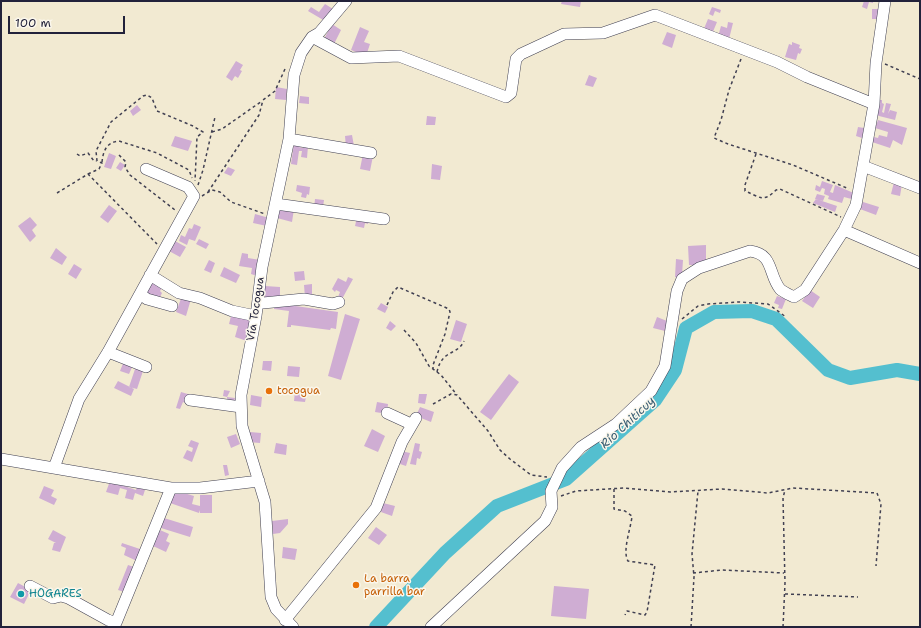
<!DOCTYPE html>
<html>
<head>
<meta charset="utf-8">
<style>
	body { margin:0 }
	#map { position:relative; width:921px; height:628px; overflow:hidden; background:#f2ead2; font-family:"Shantell Sans",sans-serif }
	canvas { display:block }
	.frame { position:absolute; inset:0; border:2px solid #22223b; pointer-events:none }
	.scale { position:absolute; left:8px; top:16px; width:117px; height:18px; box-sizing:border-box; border:2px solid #22223b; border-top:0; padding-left:5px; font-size:12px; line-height:14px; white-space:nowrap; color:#22223b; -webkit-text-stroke:3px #fbf7ec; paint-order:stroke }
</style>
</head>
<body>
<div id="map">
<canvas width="921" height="628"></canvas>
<div class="frame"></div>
<div class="scale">100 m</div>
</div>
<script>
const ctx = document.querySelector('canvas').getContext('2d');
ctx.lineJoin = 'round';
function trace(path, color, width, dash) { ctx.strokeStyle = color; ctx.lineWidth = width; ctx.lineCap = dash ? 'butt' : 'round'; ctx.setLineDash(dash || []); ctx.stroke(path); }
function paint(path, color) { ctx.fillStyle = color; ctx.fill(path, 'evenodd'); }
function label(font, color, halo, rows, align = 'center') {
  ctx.font = font + ' "Shantell Sans",sans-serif'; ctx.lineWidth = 3; ctx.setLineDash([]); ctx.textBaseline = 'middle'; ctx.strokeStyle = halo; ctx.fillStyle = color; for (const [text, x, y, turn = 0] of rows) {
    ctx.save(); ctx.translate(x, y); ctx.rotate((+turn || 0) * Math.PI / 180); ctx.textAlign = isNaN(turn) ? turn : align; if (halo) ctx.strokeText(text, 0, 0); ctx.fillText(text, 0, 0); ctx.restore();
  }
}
trace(new Path2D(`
	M376 627 445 553 497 506 566 479 655 400 675 370 686 328 714 312 752 311 776 319 828 370 850 378 897 370 920 374`), '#54bfcf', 14);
paint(new Path2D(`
	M562 1H581L580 7 561 4Z
	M864 1H873V3L869 2 867 9 862 7Z
	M325 4 333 9 325 21 308 11 311 7 319 12Z
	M712 7 721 10 720 13 715 11 713 16 709 14Z
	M872 9H878V19H872Z
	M708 19 717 22 712 34 703 31Z
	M728 22 733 23 729 39 718 37 721 26 727 28Z
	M332 24 341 30 334 44 324 39Z
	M360 27 369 31 364 42 370 44 366 56 351 50Z
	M667 32 676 35 672 48 662 44Z
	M792 42 800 45 799 48 802 49 800 54 798 53 796 60 785 57 789 44 792 45Z
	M236 61 243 65 240 70 242 71 238 78 235 76 232 81 226 77Z
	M589 75 597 78 593 87 585 85Z
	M276 87 287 89 286 100 275 99Z
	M300 96 309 97V104L299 103Z
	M879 100H882V103L884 104 882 112 884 113 886 103 891 104 888 114 890 110 897 112 895 120 875 115Z
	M137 105 141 110 133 116 130 111Z
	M427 116 436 117 435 125H426Z
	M878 120 907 128 902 145 893 140 890 148 872 142 874 137 878 138 879 135 887 137 888 132 875 128Z
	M858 127 864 128 862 138 856 136Z
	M352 135 354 146 346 147 345 136Z
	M175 136 192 141 188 151 171 146Z
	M294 143 299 144V147L303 148V145L308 146 307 158 301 157 302 151H299L297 165 291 164Z
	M109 153 116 156 111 169 104 167Z
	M363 154 373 156 370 171 360 169Z
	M120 162 125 165 121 171 116 168Z
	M432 164 442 166 440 180 431 179Z
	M228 167 235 170 231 176 224 173Z
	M822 181 833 185 830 192 833 193 835 185 856 194 855 200 844 197 842 203 828 199 829 196 824 194 825 189 822 188 820 192 815 190 816 185 820 187Z
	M894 182 902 184 900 196 891 194Z
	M297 185 310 187 309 195 307 194 306 198 301 197 302 193 296 191Z
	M817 194 825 196 823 201 815 199Z
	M315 199 324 200 323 207 314 209Z
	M816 199 837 206 835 212 813 203Z
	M863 202 879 207 876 215 860 209Z
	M109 205 117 211 108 223 100 217Z
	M280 206 294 209 292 222 277 218Z
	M255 214 269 218 267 226 253 223Z
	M30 217 37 225 32 230 36 236 30 242 18 226Z
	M357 217 369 220 368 224 365 223 364 228 355 226Z
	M194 224 201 227 195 241 189 239 187 245 179 241 181 235 185 237 189 228 192 229Z
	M199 239 209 244 206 249 196 244Z
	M175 241 186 247 180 257 169 251Z
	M706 245V265H689L688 246Z
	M56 248 67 257 62 265 50 258Z
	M242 253 248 254V258L260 260 257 276 251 274 252 268 239 266Z
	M676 259 683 260 682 275 679 278 675 277Z
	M209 260 215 263 211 273 204 270Z
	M74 264 82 269 76 279 68 274Z
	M224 267 240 275 236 283 220 276Z
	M304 271 305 280 295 281 294 272Z
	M348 277 353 279 342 299 338 297 340 292 336 290 335 292 332 289 338 278 346 282Z
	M152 280 163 286 160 291 162 293 159 299 144 295Z
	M312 284V298H305L304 285Z
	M265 286 280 287V299H265Z
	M810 290 820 297 813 308 802 301Z
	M182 296 191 299 186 316 176 312Z
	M777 296 786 299 782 309 778 308 779 305 774 303Z
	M274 303 338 312 336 329 331 328 330 330 291 325V327H287L289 311 274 309Z
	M381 303 388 307 385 313 377 309Z
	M232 312 253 317 247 341 235 337 238 326 229 324Z
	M345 314 360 319 341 380 328 376Z
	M657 317 667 321 665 331 653 328Z
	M456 320 467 324 461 342 450 339Z
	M390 321 396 326 391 331 386 328Z
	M124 361 133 365 129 374 120 371Z
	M263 361H272L271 371 262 370Z
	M136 366 144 368 137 389 129 387Z
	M288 366 300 367 299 377 287 376Z
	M509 374 519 382 491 420 480 412Z
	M118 381 134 389 131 396 114 388Z
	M224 390 230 391 227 397 235 398 234 405 227 403V397L223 396Z
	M295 391 307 392 305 402 294 401Z
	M181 392 191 395 188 404 183 402 180 409 176 408Z
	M419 394H427L425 404 418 403Z
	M251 395 262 397 261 407 250 405Z
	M377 402 388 404 387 414 375 412Z
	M420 407 434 412 431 422 416 416Z
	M372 429 385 436 378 452 364 446Z
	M250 432 261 433 260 443 248 442Z
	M236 434 240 444 231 448 227 437Z
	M191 440 199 443 192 462 183 458 187 450 192 452 193 448 188 446Z
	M276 443 287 445 286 455 274 453Z
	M415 443 420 444 419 451 422 452 420 459 417 458 416 465 410 464Z
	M401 451 410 453 406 466 397 463Z
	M223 465H227L229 475 225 476Z
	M110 481 136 490 137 487 145 490 143 496 135 493 133 500 125 498 127 490 120 488 118 495 106 492Z
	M44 486 54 490 51 496 57 499 54 505 39 498Z
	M174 490 194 496 192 504 200 506V495H212V513H200V510L199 513 170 503Z
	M383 503 395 506 392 516 381 512Z
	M164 518 193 527 190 537 161 528Z
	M288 519V524L280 533 273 534 272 521Z
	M376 527 387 535 379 545 368 538Z
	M53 530 66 537 60 552 52 550 54 543H56L48 539Z
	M160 530 169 534 166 541 170 543 166 552 153 546Z
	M122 543 140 549 137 561 124 555 126 548 121 546Z
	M283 547 297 549 295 560 282 558Z
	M128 565 137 568 128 593 118 590Z
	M18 583 31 590 24 604 10 597Z
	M554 586 589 589 586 619 551 616Z`), '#cfadd3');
const minor = new Path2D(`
	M312 37 351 58 399 56 506 97 511 93 516 59 521 54 564 34 603 33 655 15 777 62 807 77 874 104
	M289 139 371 153
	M863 166 920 188
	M276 204 384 219
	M844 230 920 263
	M150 275 179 293 200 298 232 311 256 316
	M140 294 147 299 172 306
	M258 301 263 303 304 299 333 304 339 302
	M108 352 146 367
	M190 400 241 407
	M387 413 411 424
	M1 459 171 488H200L259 481
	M54 468 79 399 108 352 194 196 188 187 146 169
	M30 586 53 598 61 596 68 598 108 620 116 623 171 488
	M285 620 376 508 402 442 416 418
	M293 627 276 609 271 597 265 502 242 426 241 395 256 316 262 267 289 139 294 75 301 53 312 37 319 33 346 1
	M431 627 545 521 552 507 551 491 562 468 581 447 616 424 651 391 665 366 677 291 682 279 699 268 750 251C774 254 768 274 780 289 783 292 790 295 794 297L805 290 844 230 856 205 874 104 876 63 885 1`);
trace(minor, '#414052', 12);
trace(new Path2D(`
	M741 59 729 90 721 120 714 138 728 144 793 165 849 189
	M885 64 920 79
	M212 132 222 129 262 101
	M77 154 80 156 88 153 94 161H96
	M756 154 745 185V191C760 197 763 203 776 190L780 189 841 217
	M119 155 126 162 125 167 130 175 175 210
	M102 162C103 152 106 142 119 141L157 153 189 170 192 178
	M88 174 99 169 102 163 97 161 96 151 111 122 143 96 147 95 152 98 157 111 193 126 203 132 197 137 195 181
	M198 185 203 170 215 117
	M208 192 259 115 263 100 275 91 285 69
	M57 193 88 174 157 244
	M202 196 212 190 220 192 231 202 265 214
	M387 305 393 292 398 287 449 309 450 312 445 334 433 365V369
	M682 319 698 306 708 304 739 302 768 304 786 317
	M404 330 416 343 429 366 441 375 457 395
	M437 372C442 349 457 356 464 341
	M433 404 451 394 457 395 488 431 500 450 510 459 531 475 547 477
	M614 489V509L625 511 632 516C631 528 622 551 628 561L655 565 647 612 645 615 627 611 625 615
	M561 496 576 491 624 488 670 492 722 489 768 493 793 488 877 493 881 504 876 566
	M693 573 722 570 784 573
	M785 594 858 597
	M691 627 694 577 692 554 698 491
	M783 627 785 583 783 498 785 490`), '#414052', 1.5, [3, 3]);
trace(minor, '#fff', 11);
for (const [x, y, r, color] of [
	[269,391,4,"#e8710a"],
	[356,585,4,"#e8710a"],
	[21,594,4,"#0f9aa8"]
]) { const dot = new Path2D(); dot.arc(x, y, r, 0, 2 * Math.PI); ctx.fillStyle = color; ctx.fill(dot); trace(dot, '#fbf7ec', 1.5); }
label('11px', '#22223b', '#fbf7ec', [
	["Vía Tocogua",256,309,-81]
]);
label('11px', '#c56008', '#fbf7ec', [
	["tocogua",277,391],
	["La barra",364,579],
	["parrilla bar",364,592]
], 'left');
label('11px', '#0d838f', '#fbf7ec', [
	["HOGARES",29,594]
], 'left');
label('italic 12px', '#34596f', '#fbf7ec', [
	["Río Chiticuy",628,423,-43]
]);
</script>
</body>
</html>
